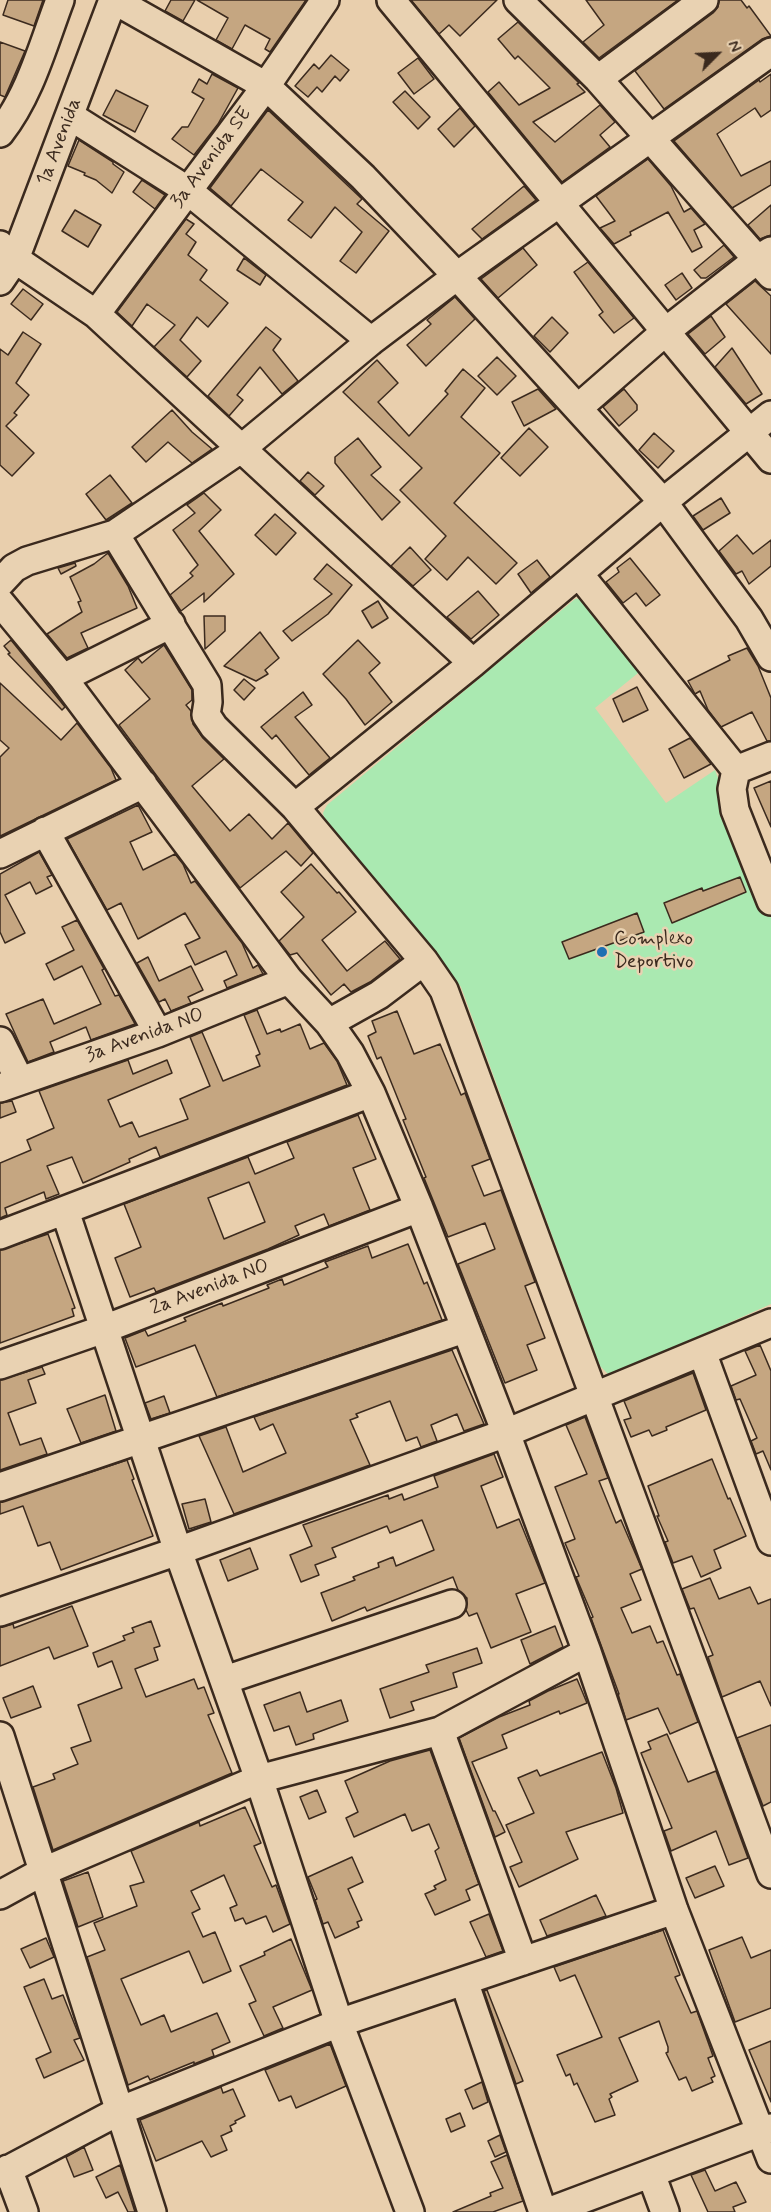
<!DOCTYPE html>
<html>
<head>
<meta charset="utf-8">
<style>
	body { margin:0 }
	#map { position:relative; width:771px; height:2212px; overflow:hidden; background:#e9cfad; font-family:Mynerve,sans-serif }
	canvas { display:block }
	.north { position:absolute; left:687px; top:24px; width:60px; height:60px; -webkit-text-stroke:4px #e9d2b2; paint-order:stroke; rotate:66deg; font-size:16px; font-weight:700; line-height:24px; text-align:center; color:#3b2a1e }
	.north::after { content:''; display:block; margin:auto; width:21px; height:27px; background:#3b2a1e; clip-path:polygon(50% 0,100% 100%,50% 72%,0 100%) }
</style>
</head>
<body>
<div id="map">
<canvas width="771" height="2212"></canvas>
<div class="north">N</div>
</div>
<script>
const ctx = document.querySelector('canvas').getContext('2d');
ctx.lineJoin = 'round';
function paint(path, color) { ctx.fillStyle = color; ctx.fill(path, 'evenodd'); }
function trace(path, color, width, dash) { ctx.strokeStyle = color; ctx.lineWidth = width; ctx.lineCap = dash ? 'butt' : 'round'; ctx.setLineDash(dash || []); ctx.stroke(path); }
function label(font, color, halo, rows, align = 'center') {
  ctx.font = font + ' Mynerve,sans-serif'; ctx.lineWidth = 5; ctx.setLineDash([]); ctx.textBaseline = 'middle'; ctx.strokeStyle = halo; ctx.fillStyle = color; for (const [text, x, y, turn = 0] of rows) {
    ctx.save(); ctx.translate(x, y); ctx.rotate((+turn || 0) * Math.PI / 180); ctx.textAlign = isNaN(turn) ? turn : align; if (halo) ctx.strokeText(text, 0, 0); ctx.fillText(text, 0, 0); ctx.restore();
  }
}
paint(new Path2D(`
	M583 598 643 669 595 708 666 803 715 770 771 918V1304L619 1372 608 1374 600 1366 461 987 325 820 323 813 327 805 575 599Z`), '#aae9b1');
const building = new Path2D(`
	M8 0H43L34 26 3 15Z
	M171 0H195L183 21 165 11Z
	M197 0H306L270 52 265 49 270 39 245 25 232 49 216 40 228 18Z
	M411 0H497L460 36 449 25 439 34Z
	M586 0H678L599 58 583 42 604 25Z
	M719 0H741L747 8 749 6 771 36 762 39 664 109 635 71 713 13 718 7Z
	M518 22 579 83 577 84 585 92 533 122 555 142 600 105 615 122 600 135 610 147 562 182 488 92 499 82 519 105 550 88 518 56 515 59 498 39Z
	M0 42 25 51 5 97 0 95Z
	M331 55 349 70 340 81 335 76 322 92 317 87 308 97 295 86 314 64 319 69Z
	M418 58 434 79 414 94 398 73Z
	M212 74 238 88 218 124 194 155 172 139 182 127H188L204 99 192 92 199 79 207 84Z
	M771 74V110L761 117 755 108 717 134 741 176 771 161V185L732 208 674 141 759 80 760 82Z
	M116 90 148 106 135 132 103 115Z
	M405 91 430 117 418 129 393 102Z
	M460 108 475 126 454 147 438 129Z
	M268 110 362 199 357 204 389 231 356 273 340 261 362 232 335 207 311 238 288 220 303 202 261 169 231 206 210 188Z
	M79 140 113 162V164L124 172 112 193 96 180 84 175 85 173 68 166Z
	M648 159 671 186 684 212 691 208 705 224 694 230 702 247 692 252 668 212 630 232 631 235 614 244 600 228 615 221 596 196Z
	M142 180 165 195 155 209 133 192Z
	M524 186 536 200 482 239 472 229Z
	M771 205V235L760 239 748 225Z
	M75 210 101 225 88 247 62 231Z
	M186 219 194 224 186 234 196 242 188 255 207 270 200 280 228 303 208 327 197 317 180 340 201 361 187 377 154 347 175 325 147 304 132 326 117 312Z
	M724 245 734 257 706 278H701L694 270Z
	M523 248 537 265 498 298 481 279Z
	M244 258 266 275 260 285 237 270Z
	M588 262 634 318 614 333 599 315 603 312 574 272Z
	M682 273 692 288 676 300 665 285Z
	M755 281 771 296V354L726 304Z
	M23 289 43 304 31 320 11 304Z
	M455 297 475 319 426 366 407 345 431 324 427 320Z
	M711 316 725 337 705 354 688 334Z
	M552 317 568 333 550 352 534 336Z
	M266 327 281 339 273 350 298 381 282 394 260 367 237 395 243 400 229 416 208 396Z
	M23 332 41 344 16 383 29 395 14 413 17 415 6 426 34 453 12 476 0 465V349L8 355Z
	M732 348 762 394 746 404 715 367Z
	M497 357 516 376 497 395 478 376Z
	M377 360 398 383 378 402 409 436 448 394 445 391 463 369 485 388 461 417 500 453 454 503 517 563 496 584 468 557 447 580 425 559 446 536 400 490 422 468 343 392Z
	M538 389 556 409 524 426 512 402Z
	M624 389 637 405V410L619 426 603 407Z
	M172 410 192 432 212 449 192 463 168 442 146 462 132 447Z
	M529 428 548 447 520 476 501 458Z
	M654 433 674 451 658 468 639 450Z
	M358 438 381 467 371 475 400 502 382 520 335 463V457Z
	M308 472 324 486 315 495 300 481Z
	M110 475 132 503 106 520 86 494Z
	M204 493 221 510 199 531 234 574 204 602V593L181 611 170 595 193 576 190 573 198 565 173 530 195 513 187 505Z
	M721 498 730 513 703 530 693 516Z
	M275 514 296 533 276 555 255 535Z
	M737 535 753 554 771 540V566L749 584 742 571 736 574 719 551Z
	M410 547 431 570 413 586 391 566Z
	M108 553 128 586 137 608 81 633 88 648 67 658 47 634 82 612 78 602 81 601 70 577 94 564Z
	M630 558 660 595 646 606 636 593 623 603 606 582 619 572 617 568Z
	M537 560 550 577 531 593 518 574Z
	M75 563 76 566 61 574 58 568Z
	M327 564 352 585 328 614 292 641 283 631 332 594 314 579Z
	M478 591 499 615 471 639 447 617Z
	M378 601 388 618 372 628 362 611Z
	M204 616H225V631L205 649Z
	M260 632 279 658 265 670 268 674 256 681 224 666Z
	M11 640 65 707 62 710 8 654 10 653 4 646Z
	M358 640 380 663 369 673 392 702 365 725 346 699 323 674Z
	M164 645 192 690V700L186 705 191 711 193 724 203 738 224 759 192 786 230 831 249 814 272 839 288 823 313 853 301 866 286 851 240 888 119 725 150 699 125 670 138 658 142 663Z
	M747 648 758 666 771 698V741H767L752 712 721 727 708 710 700 691 695 694 688 681 730 660 728 656Z
	M244 679 255 688 244 700 234 690Z
	M0 683 61 740 77 723 111 768 116 780 0 836V757L9 748 0 740Z
	M637 687 648 710 623 722 613 699Z
	M303 692 312 705 295 717 330 758 309 775 276 735 272 739 261 727Z
	M690 738 711 764 684 778 669 749Z
	M771 781V827L754 788Z
	M138 805 152 832 130 842 143 870 175 854 183 864 191 883 195 881 242 943 253 968 258 965 263 974 227 988 224 981 237 975 226 951 195 965 185 945 200 938 185 913 138 939 121 903 107 910 67 839Z
	M39 852 52 875 47 877 52 886 36 894 30 882 5 895 25 933 5 943 0 932V874Z
	M311 864 337 893 339 892 356 912 322 940 347 971 385 941 400 959 370 982 351 992 344 984 331 995 297 953 290 955 279 941 304 917 281 892Z
	M740 877 746 892 672 923 664 903 702 888 703 891Z
	M637 913 644 932 569 959 562 942Z
	M77 920 104 969 102 970 115 996 119 995 135 1024 91 1040 86 1027 50 1042 54 1052 28 1062 6 1014 43 999 54 1024 101 1004 82 966 54 980 46 964 74 950 62 927Z
	M148 957 159 981 191 966 203 990 188 997 191 1003 171 1011 165 999 159 1002 137 963Z
	M257 1010 267 1034 280 1029 281 1032 300 1024 310 1049 324 1043 337 1061 347 1085 160 1157 156 1147 129 1159 130 1162 83 1183 72 1157 47 1166 59 1194 46 1199 44 1192 5 1208 7 1215 0 1218V1163L31 1150 27 1140 54 1128 39 1091 128 1060 133 1074 167 1060 172 1073 108 1100 120 1127 132 1122 139 1137 188 1119 180 1099 210 1086 190 1037 202 1032 223 1081 260 1066 256 1056 260 1054 244 1015Z
	M397 1011 414 1054 440 1044 461 1095 465 1093 490 1159 472 1166 484 1196 501 1190 535 1282 525 1286 545 1338 527 1345 537 1370 505 1383 458 1264 495 1249 485 1223 448 1237 424 1178 426 1177 403 1120 406 1119 381 1057 377 1059 368 1036 376 1032 372 1021Z
	M12 1101 16 1112 0 1118V1103Z
	M358 1115 376 1159 353 1168 370 1210 329 1226 324 1214 295 1226 299 1235 268 1249 156 1292 154 1288 130 1297 115 1258 141 1247 124 1204 248 1157 255 1174 294 1158 287 1142ZM249 1182 265 1222 224 1239 208 1198Z
	M48 1234 75 1308 72 1309 74 1316 0 1343V1250Z
	M408 1244 424 1284 427 1282 442 1320 217 1397 195 1345 136 1367 125 1338 145 1330 148 1336 186 1321 184 1318 222 1303 223 1306 269 1288 267 1285 282 1279 284 1285 328 1267 325 1262 368 1246 372 1258Z
	M760 1345 771 1371V1470L763 1451 756 1454 751 1441 757 1438 740 1399 736 1400 731 1386 756 1375 745 1351Z
	M452 1350 484 1424 464 1431 457 1414 431 1425 437 1441 421 1447 417 1437 406 1441 390 1401 356 1414 358 1417 350 1420 370 1465 234 1514 199 1436 226 1427 243 1472 286 1453 273 1424 260 1430 254 1417Z
	M42 1367 45 1374 28 1380 36 1403 8 1413 20 1445 41 1438 47 1454 0 1470V1380Z
	M693 1373 706 1410 666 1427 667 1430 652 1436 649 1430 631 1437 624 1420 631 1418 624 1401Z
	M105 1395 116 1431 81 1443 67 1409Z
	M164 1396 170 1413 151 1419 145 1403Z
	M585 1417 608 1478 599 1481 616 1523 621 1520 642 1569 630 1574 641 1600 621 1608 632 1633 650 1626 657 1643 663 1641 677 1675 680 1674 698 1722 670 1734 658 1708 626 1720 618 1694H619L591 1618 593 1617 576 1577 579 1576 565 1543 575 1539 555 1487 587 1474 566 1425Z
	M494 1454 503 1477 481 1486 497 1528 519 1519 545 1583 516 1594 531 1632 491 1648 477 1613 469 1616 466 1610 467 1598 458 1590 453 1577 367 1611 365 1607 332 1621 321 1593 355 1580 353 1577 379 1567 378 1563 393 1557 396 1566 434 1550 422 1520 390 1533 387 1526 332 1548 336 1557 315 1565 319 1575 301 1582 290 1555 312 1546 303 1525 388 1495 389 1499 402 1494 404 1500 438 1487 434 1476Z
	M712 1459 728 1499 730 1498 746 1536 714 1550 721 1568 701 1577 692 1556 673 1563 665 1542 668 1541 657 1516H659L648 1486Z
	M127 1460 134 1479 132 1480 153 1536 61 1570 50 1542 38 1546 23 1506 0 1514V1502Z
	M205 1499 211 1522 189 1529 182 1504Z
	M250 1548 258 1569 228 1581 220 1560Z
	M710 1578 719 1599 750 1587 758 1604 771 1599V1706L760 1681 722 1697 708 1657 713 1655 694 1608 690 1609 682 1589Z
	M72 1606 88 1646 54 1659 49 1647 0 1666V1627L13 1624 14 1628Z
	M151 1621 160 1646 154 1648 158 1660 135 1669 146 1697 194 1679 198 1689 204 1687 214 1713 208 1715 232 1773 53 1850 33 1787 55 1779 53 1774 78 1764 71 1748 91 1741 78 1705 122 1688 112 1661 98 1667 93 1653 125 1640 123 1636 134 1632 132 1628Z
	M555 1626 563 1647 530 1664 521 1640Z
	M477 1648 482 1663 453 1673 457 1687 411 1702 414 1710 390 1718 380 1689 429 1672 426 1665Z
	M577 1679 587 1703 560 1714 559 1711 502 1735 507 1748 472 1762 493 1811H495L505 1832 495 1837 459 1738 499 1717 530 1705 529 1701 548 1691Z
	M33 1686 41 1707 11 1718 3 1698Z
	M300 1692 307 1712 341 1700 348 1721 313 1734 314 1739 296 1745 289 1726 274 1731 264 1705Z
	M771 1725V1802L763 1806 737 1738Z
	M667 1734 688 1782 716 1771 748 1858 729 1865 716 1831 671 1851 664 1831 672 1828 641 1753 651 1749 648 1742Z
	M430 1750 479 1884 466 1890 470 1900 435 1915 425 1894 436 1889 434 1886 446 1880 435 1851 439 1848 429 1824 412 1831 405 1814 354 1837 346 1818 358 1812 345 1781 390 1761Z
	M602 1752 616 1788 623 1813 566 1832 578 1859 519 1887 510 1867 522 1862 506 1825 534 1813 518 1778 537 1770 540 1776Z
	M317 1790 326 1812 309 1819 300 1797Z
	M245 1807 261 1843 254 1846 272 1887 276 1885 290 1924 273 1932 266 1916 246 1924 243 1918 235 1921 230 1908 237 1905 224 1875 191 1891 200 1909 192 1913 203 1937 215 1932 231 1971 203 1983 189 1951 121 1979 141 2025 164 2015 171 2032 217 2013 230 2042 212 2050 214 2056 194 2064V2062L184 2066 150 2080 148 2076 128 2085 87 1957 105 1950 94 1923 137 1906 130 1886 144 1882 131 1851 199 1822 200 1826Z
	M352 1857 363 1882 348 1889 362 1920 357 1922 359 1927 335 1938 328 1922 323 1924 315 1900 317 1899 308 1877Z
	M715 1866 724 1886 695 1898 686 1878Z
	M88 1872 103 1917 78 1927 63 1881Z
	M596 1895 606 1916 547 1936 540 1920Z
	M489 1914 503 1951 486 1957 470 1922Z
	M663 1930 680 1975 675 1977 691 2013 697 2011 713 2056 708 2058 715 2076 711 2078 713 2082 692 2091 686 2077 679 2080 666 2053 668 2052V2047L659 2021 619 2038 638 2081 610 2094 612 2097 609 2099 615 2115 595 2122 577 2083 574 2085 570 2074 566 2076 557 2055 602 2037 575 1975 560 1981 554 1967Z
	M742 1937 751 1958 771 1950V2008L735 2022 709 1950Z
	M46 1938 54 1957 30 1968 21 1949Z
	M291 1939 312 1990 273 2007 283 2028 264 2036 249 2004 256 2001 240 1966 265 1955 264 1952Z
	M44 1979 52 1999 63 1995 80 2038 74 2040 84 2060 44 2078 36 2059 51 2052 24 1987Z
	M487 1990 523 2081 516 2084 484 1991Z
	M771 2041V2102L749 2050Z
	M330 2044 346 2086 296 2108 291 2096 279 2101 265 2070Z
	M482 2082 488 2102 473 2109 465 2090Z
	M221 2087 223 2093 233 2089 245 2116 235 2121 236 2123 230 2126 232 2131 221 2136 227 2150 211 2157 202 2141 156 2161 140 2120Z
	M460 2113 465 2126 451 2132 446 2119Z
	M500 2135 506 2152 495 2157 488 2141Z
	M84 2147 93 2170 74 2177 66 2157Z
	M507 2155 523 2201 493 2212H453L491 2196 490 2193 503 2188 491 2162Z
	M120 2165 135 2212H128L118 2192 106 2198 96 2177Z
	M705 2170 715 2191 736 2182 746 2202 733 2207 735 2212H708L691 2175Z`);
paint(building, '#c5a681');
trace(building, '#3b2a1e', 1.5);
const minor = new Path2D(`
	M114 0 266 86 363 177 457 276 663 502 749 619 771 657
	M391 0 771 459
	M518 0 598 79 771 275
	M598 79 704 0
	M70 116 187 190 371 341
	M0 133C30 95 43 45 60 0
	M0 245 15 259 96 314 473 663
	M0 281 15 259 113 0
	M96 314 266 86 325 0
	M578 408 665 332 758 259 771 251
	M115 534 207 685 208 702 206 715 214 727 295 807 424 961 444 990 771 1874
	M579 574 736 770 732 789 735 810 771 901
	M0 583 14 568 27 561 115 534 242 448 371 341 457 276 771 52
	M0 602 63 678 289 980 329 1023 350 1053 371 1093 419 1208 506 1433 587 1652 674 1910 771 2159
	M63 678 171 624
	M736 770 771 756
	M295 807 473 663 663 502 771 415
	M45 831 158 1033
	M0 854 143 784
	M329 1023 379 995 424 961
	M0 1041 20 1081
	M0 1088 158 1033 289 980
	M65 1211 178 1551 259 1779 339 2023 410 2212
	M0 1235 371 1093
	M702 1352 771 1541
	M0 1365 104 1329 419 1208
	M0 1487 464 1329
	M0 1612 178 1551 506 1433 771 1323
	M225 1680 452 1604
	M440 1731 523 1961
	M0 1736 152 2212
	M0 1895 42 1872 259 1779 440 1731 587 1652
	M464 1981 543 2212
	M8 2169 24 2212
	M0 2174 119 2111 339 2023 674 1910
	M651 2174 665 2212
	M548 2212 771 2128`);
trace(minor, '#3b2a1e', 32);
trace(minor, '#e9d2b2', 27);
for (const [x, y, r, color] of [
	[602,952,6,"#1f6fb2"]
]) { const dot = new Path2D(); dot.arc(x, y, r, 0, 2 * Math.PI); ctx.fillStyle = color; ctx.fill(dot); trace(dot, '#e9d2b2', 2); }
label('20px', '#3b2a1e', '#e9d2b2', [
	["1a Avenida",60,142,-69],
	["3a Avenida SE",212,158,-53],
	["3a Avenida NO",145,1036,-20],
	["2a Avenida NO",210,1288,-21]
]);
label('20px', '#3b2a1e', '#e9d2b2', [
	["Complexo",614,940],
	["Deportivo",614,963]
], 'left');
</script>
</body>
</html>
